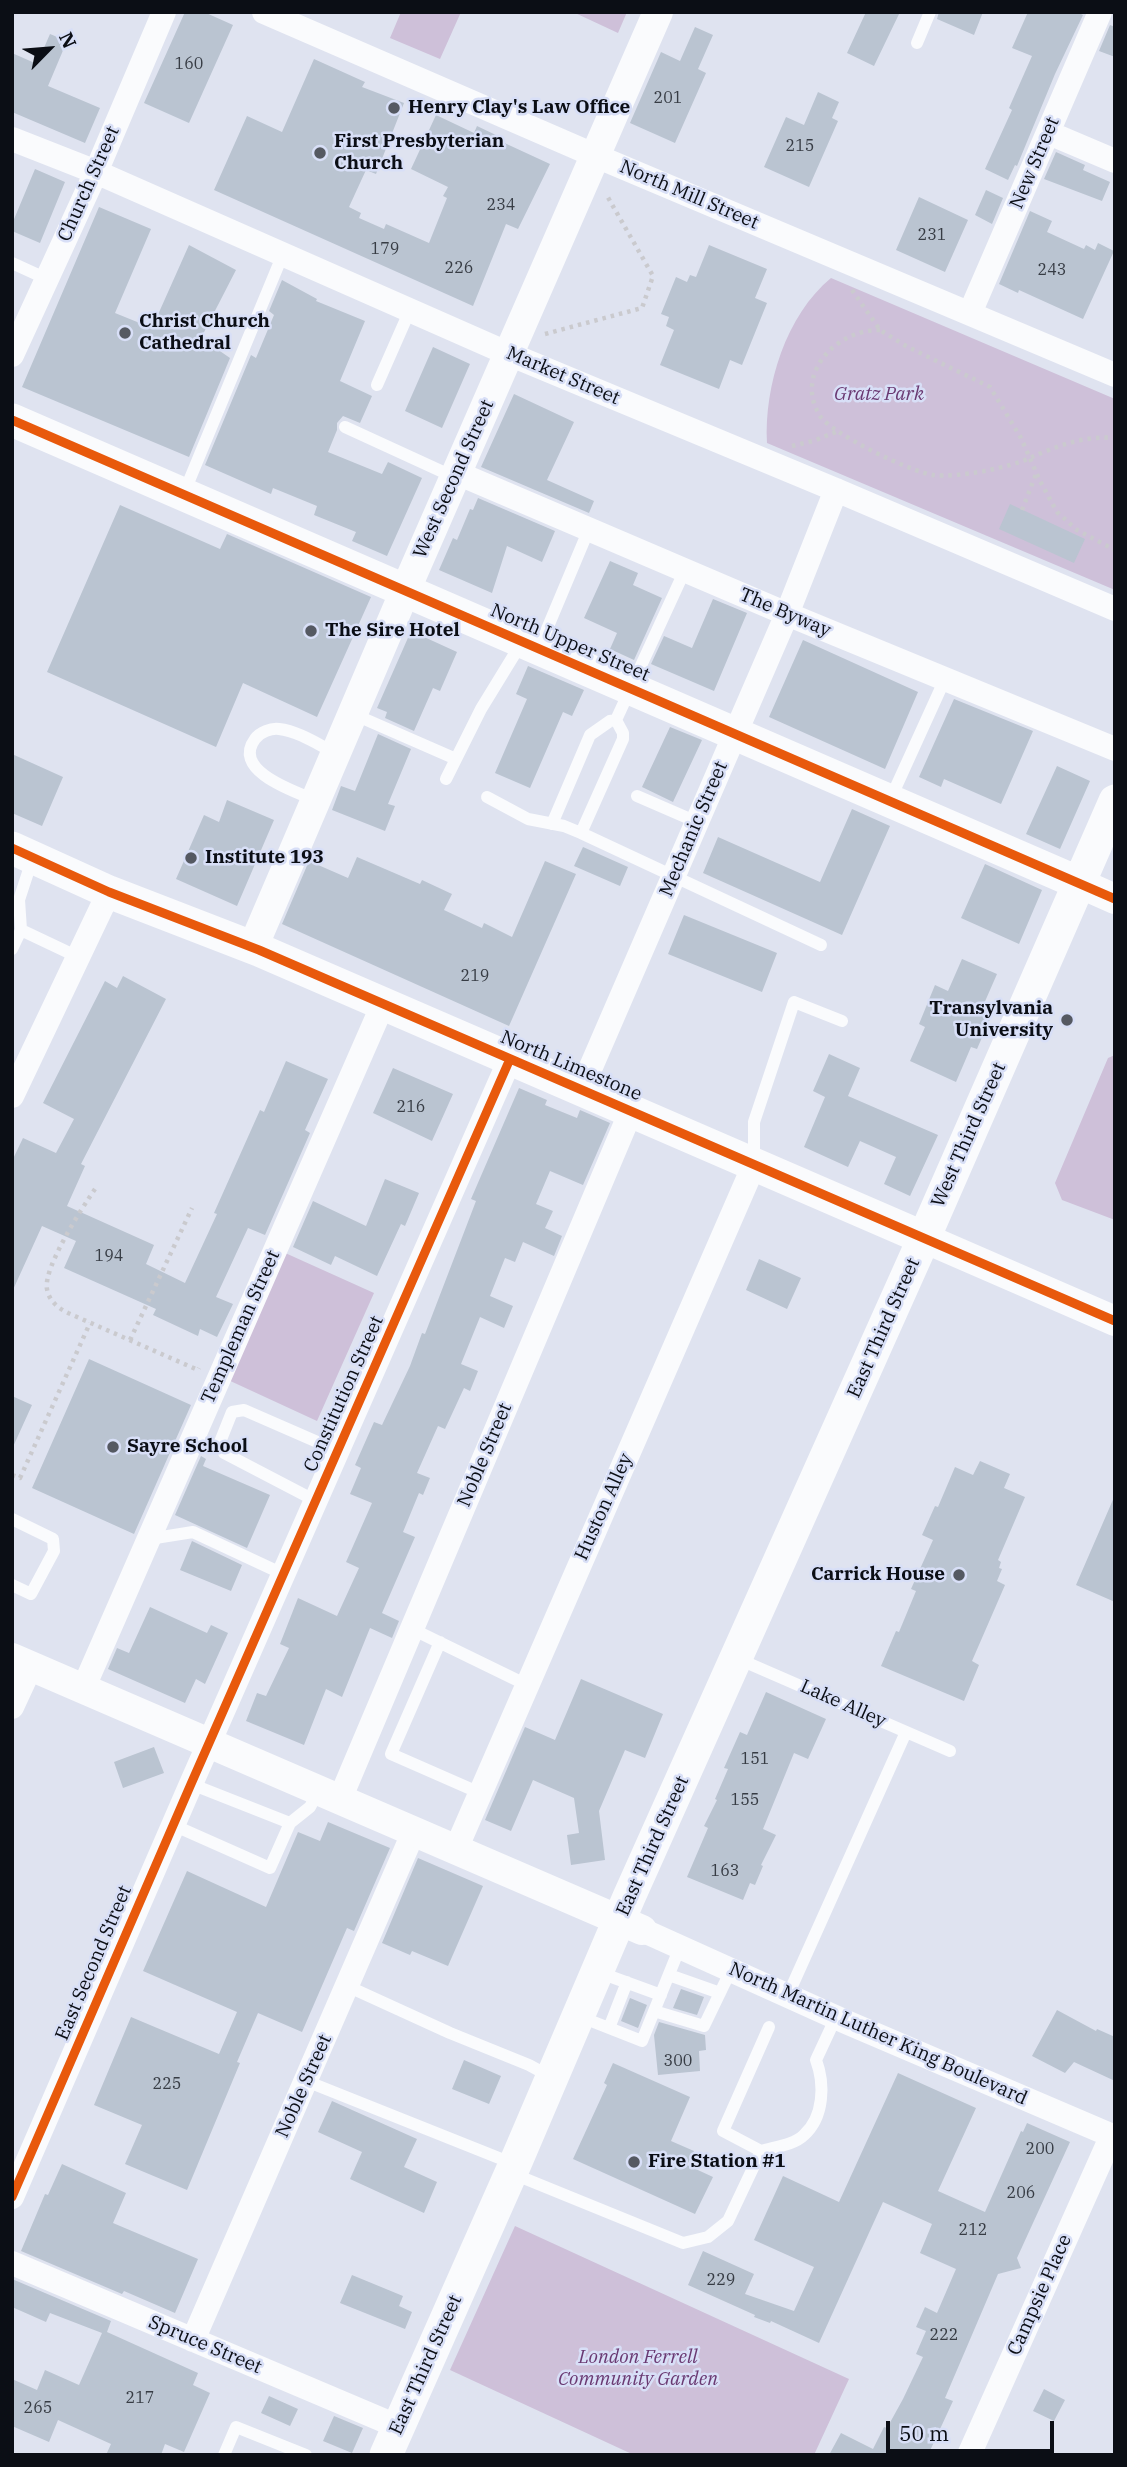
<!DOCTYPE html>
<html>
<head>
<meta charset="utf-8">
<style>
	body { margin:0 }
	#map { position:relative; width:1127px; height:2467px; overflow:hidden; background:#dfe3f0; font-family:"IBM Plex Serif",serif }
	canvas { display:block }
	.frame { position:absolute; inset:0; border:14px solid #0b0e15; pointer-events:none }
	.north { position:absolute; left:14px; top:14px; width:70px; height:70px; -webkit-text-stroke:5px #d8dff7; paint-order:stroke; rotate:65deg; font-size:19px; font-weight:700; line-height:28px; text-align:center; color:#0b0e15 }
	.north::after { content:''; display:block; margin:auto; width:24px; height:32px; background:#0b0e15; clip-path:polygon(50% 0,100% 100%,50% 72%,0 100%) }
	.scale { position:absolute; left:886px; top:2421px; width:168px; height:32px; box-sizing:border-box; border:4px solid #0b0e15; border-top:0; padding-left:9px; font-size:21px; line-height:24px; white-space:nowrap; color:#0b0e15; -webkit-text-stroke:5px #d8dff7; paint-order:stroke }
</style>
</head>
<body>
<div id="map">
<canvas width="1127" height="2467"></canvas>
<div class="frame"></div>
<div class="north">N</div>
<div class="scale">50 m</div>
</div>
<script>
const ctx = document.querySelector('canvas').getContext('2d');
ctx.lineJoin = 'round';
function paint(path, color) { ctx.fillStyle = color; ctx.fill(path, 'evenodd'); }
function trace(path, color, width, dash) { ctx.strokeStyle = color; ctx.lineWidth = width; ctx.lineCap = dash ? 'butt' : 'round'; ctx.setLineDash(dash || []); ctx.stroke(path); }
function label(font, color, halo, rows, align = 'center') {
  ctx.font = font + ' "IBM Plex Serif",serif'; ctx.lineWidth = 5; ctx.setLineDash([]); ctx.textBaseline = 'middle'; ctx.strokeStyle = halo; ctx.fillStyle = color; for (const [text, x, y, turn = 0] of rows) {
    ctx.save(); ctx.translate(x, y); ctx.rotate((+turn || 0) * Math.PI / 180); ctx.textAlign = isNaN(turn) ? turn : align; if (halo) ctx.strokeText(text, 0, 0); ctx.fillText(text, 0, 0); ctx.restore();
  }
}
paint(new Path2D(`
	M401 12H461L440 59 390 38Z
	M573 12H627L618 33Z
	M831 278 1115 399V590L767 443C764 386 786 315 831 278Z
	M1115 1055V1220L1062 1200 1055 1183 1108 1058Z
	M283 1252 374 1293 317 1421 226 1379Z
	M515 2226 849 2379 814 2455H634L450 2370Z`), '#cec0d9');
paint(new Path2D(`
	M185 12H204L233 25 189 123 144 103Z
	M866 12H900L874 66 847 53Z
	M939 12H983L974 35 937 19Z
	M1028 12H1077L1083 15 1055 74 1017 166 1015 165 1008 180 985 169 1012 110 1009 108 1032 56 1012 48Z
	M1110 25 1115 27V57L1099 51Z
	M695 27 713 35 698 69 706 73 675 143 630 123 661 52 680 61Z
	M50 34 67 41 48 86 100 108 85 143 12 112V53L37 64Z
	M314 59 365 82 362 87 404 103 376 174 366 170 349 207 361 213 359 218 384 229 386 224 429 243 447 198 443 196 448 187 411 169 436 115 474 133 477 126 500 137 498 140 550 164 518 229 506 224 473 306 214 190 247 116 282 132Z
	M818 92 839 102 832 118 838 121 809 187 764 167 786 117 804 125Z
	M1056 152 1085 165 1083 170 1110 182 1102 201 1044 179Z
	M35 169 65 182 40 243 12 231V224Z
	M986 190 1003 198 992 224 975 215Z
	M919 197 968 220 945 272 896 250Z
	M99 207 151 229 115 313 152 328 189 245 236 270 201 338 230 358 189 457 22 387Z
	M1030 211 1052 221 1047 232 1084 249 1086 245 1095 250 1098 243 1114 251 1083 319 1019 290 1018 293 999 284Z
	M709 245 767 269 755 298 767 303 742 365 730 360 719 389 660 365 674 330 666 326 669 317 661 314 676 277 687 282 690 275 696 277Z
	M282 280 317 299 316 301 365 321 340 381 372 396 360 423 343 416 337 423V430L328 452 382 474 388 462 422 478 387 556 352 541 356 532 314 515 317 506 273 488 271 494 205 465 251 355 256 358 274 315 269 311Z
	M433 347 470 364 442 428 405 411Z
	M514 394 574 422 547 480 594 501 589 513 481 467Z
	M478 498 555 531 542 562 507 546 492 593 439 570 453 538 457 540 470 509 473 510Z
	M1010 504 1085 539 1074 563 999 529Z
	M120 505 220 549 227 534 371 597 317 717 243 683 216 747 47 672Z
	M610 561 638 573 633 585 662 598 634 660 610 649 617 633 584 618Z
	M713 599 747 613 714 691 651 664 664 636 692 648Z
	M411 631 457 652 440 691 433 688 414 731 385 718 387 712 377 708Z
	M803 640 918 692 885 769 769 717Z
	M528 666 584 690 572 716 563 712 530 788 495 773 527 699 516 694Z
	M954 699 1033 731 1001 804 944 779 941 787 919 777Z
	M670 727 702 740 673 802 642 787Z
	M378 734 411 749 388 804 395 806 385 831 332 810 341 786 355 791Z
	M12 754 63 777 42 826 12 813Z
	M1057 766 1090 781 1060 849 1026 834Z
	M227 800 274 820 237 906 176 879 204 815 219 822Z
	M852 809 890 826 842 935 703 873 718 837 820 882Z
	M583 847 628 867 620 886 574 866Z
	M357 857 420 884 422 880 452 894 444 910 482 928 484 923 512 937 545 861 576 874 509 1026 282 924 309 861 348 878Z
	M985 864 1042 890 1019 944 961 918Z
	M684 915 777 953 762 992 668 954Z
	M962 959 997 974 983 1006 994 1010 977 1049 971 1047 956 1082 910 1061 925 1027 919 1024 935 985 948 991Z
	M123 976 166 999 81 1164 85 1166 67 1206 154 1245 146 1264 185 1283 217 1214 214 1213 260 1110 264 1112 286 1061 328 1079 305 1130 310 1133 265 1235 248 1228 216 1297 233 1304 217 1337 200 1329 198 1336 153 1315 156 1309 64 1268 76 1241 42 1226 12 1292V1161L23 1138 56 1153 74 1119 43 1103 105 981 117 988Z
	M829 1054 860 1068 848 1096 938 1135 910 1196 884 1184 896 1157 860 1141 848 1167 804 1147 825 1097 813 1091Z
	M393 1068 453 1094 432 1141 373 1113Z
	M519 1088 547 1100 545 1105 577 1118 580 1110 610 1123 583 1185 550 1171 536 1204 553 1211 545 1228 562 1236 554 1256 523 1242 515 1262 505 1258 490 1296 513 1306 504 1328 480 1317 461 1364 478 1371 470 1391 464 1388 445 1429 438 1426 417 1473 430 1478 423 1495 419 1493 403 1532 415 1537 382 1613 399 1621 392 1638 370 1628 342 1697 326 1689 304 1745 246 1721 257 1693 266 1696 289 1648 280 1644 298 1598 337 1616 359 1568 346 1562 372 1503 350 1494 361 1468 355 1465 374 1422 382 1425 410 1366 422 1333 425 1334 476 1201 471 1199Z
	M385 1179 419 1193 405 1226 401 1224 377 1276 335 1256 331 1265 293 1247 313 1201 366 1226Z
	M759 1259 801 1278 787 1309 746 1290Z
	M89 1359 191 1405 134 1534 32 1488Z
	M12 1396 32 1405 12 1449Z
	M201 1456 206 1459 203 1466 270 1495 247 1548 175 1515Z
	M980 1461 1010 1474 1004 1488 1025 1497 998 1560 1001 1562 999 1568 1002 1569 997 1581 1005 1585 972 1661 979 1665 964 1701 881 1666 896 1631 899 1632 916 1591 911 1589 933 1540 922 1535 935 1506 938 1507 955 1467 973 1475Z
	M1115 1495V1602L1076 1585Z
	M192 1541 242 1565 231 1591 180 1570Z
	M150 1607 207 1633 211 1625 228 1633 205 1684 196 1679 185 1703 108 1669 117 1648 129 1653Z
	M581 1679 663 1714 645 1758 625 1750 599 1811 605 1860 571 1865 567 1835 579 1833 574 1798 533 1780 511 1831 485 1820 525 1727 555 1740Z
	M766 1692 826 1719 808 1759 794 1753 763 1829 776 1835 761 1865 763 1866 755 1885 750 1883 743 1900 687 1877 708 1828 704 1826 717 1800 715 1799 728 1769 724 1768 740 1732 747 1735Z
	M154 1747 164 1773 123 1788 114 1762Z
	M328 1822 390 1848 354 1931 347 1928 302 2032 258 2013 237 2062 240 2063 187 2190 125 2164 142 2125 94 2105 131 2017 219 2054 237 2012 143 1971 187 1871 266 1907 298 1832 320 1841Z
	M418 1858 483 1886 448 1966 412 1951 410 1955 382 1943Z
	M681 1989 704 1997 697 2015 673 2008Z
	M630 1998 647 2005 638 2028 621 2021Z
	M1057 2010 1096 2031 1097 2029 1115 2037V2081L1074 2062 1065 2073 1032 2056Z
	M659 2022 705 2035 706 2050 699 2051 700 2071 658 2075 654 2035Z
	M464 2060 501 2076 489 2104 452 2089Z
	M613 2063 690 2097 671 2141 694 2151 687 2165 713 2177 695 2214 573 2159 607 2085 604 2083Z
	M898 2073 976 2108 938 2191 985 2212 1021 2131 1023 2132 1027 2123 1070 2142 1017 2258 1021 2268 998 2274 945 2398 953 2401 928 2455H829L841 2433 873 2449 884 2427 887 2428 903 2399 923 2357 916 2354 926 2331 916 2327 925 2307 937 2313 956 2269 920 2253 932 2224 883 2202 819 2343 771 2321 770 2323 754 2317 755 2315 688 2285 703 2251 754 2274 745 2294 794 2311 814 2267 754 2240 783 2176 839 2202Z
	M332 2101 417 2139 404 2167 437 2182 424 2213 350 2179 362 2152 318 2132Z
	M62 2164 126 2193 113 2223 198 2259 175 2313 124 2291 122 2294 21 2251 45 2194 48 2195Z
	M352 2275 403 2296 399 2306 412 2312 405 2329 340 2303Z
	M12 2279 111 2321 107 2332 198 2373 193 2385 210 2393 184 2452 165 2444 161 2455H106L111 2444 58 2420 49 2442 12 2426V2379L37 2390 45 2370 79 2385 102 2333 50 2313 46 2322 12 2307Z
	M1044 2389 1065 2400 1054 2421 1033 2411Z
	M269 2396 298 2409 290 2426 261 2413Z
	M334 2416 363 2428 352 2453 323 2441Z`), '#bac4d1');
trace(new Path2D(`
	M852 290 880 330 906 346 990 387 1021 438 1040 481 1057 512 1077 530 1115 550
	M880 330C838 329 793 373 820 416 832 434 911 472 933 475 958 478 1009 468 1032 457 1057 446 1086 435 1115 438
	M545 334 642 308 653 276 606 194
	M792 446 813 441 836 432
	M1022 510 1036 474
	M95 1189C82 1208 43 1268 47 1289 49 1301 58 1308 68 1313L198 1370 199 1368
	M130 1340 192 1208
	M12 1475 20 1478 90 1323`), '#cacace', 4.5, [3.5, 5]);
trace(new Path2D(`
	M917 43 930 12
	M12 263 47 279
	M377 385 410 310
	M345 427 454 477
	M184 493 283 254
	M685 570 616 720 623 733V739L581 833 821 945
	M539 648 589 529
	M353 714 456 759
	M446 779 481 709 522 642
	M637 796 697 822
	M487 797 528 819 564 826 581 833
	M315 800C296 792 231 771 255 739 260 732 271 728 279 729 298 731 319 745 335 753
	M890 800 945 679
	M552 824 590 735 610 721 616 720
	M33 857 19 900 21 930 78 957
	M12 949 21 930
	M754 1161V1122L794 1002 842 1021
	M316 1501 224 1453 220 1442 232 1412 244 1410 338 1451
	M12 1519 53 1539 54 1551 31 1594 12 1585
	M149 1539 193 1532 283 1574
	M412 1629 527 1685
	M440 1642 391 1754 480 1793
	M736 1658 950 1751
	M290 1823 310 1807 319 1790
	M173 1825 270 1868 290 1823 191 1784
	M598 1972 661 1995
	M669 1975 720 1993
	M347 1986 450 2033 529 2065 551 2077
	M788 1995 906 1732
	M654 2011 704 2026 731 1970
	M581 2017 642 2041 680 1947
	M609 2028 627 1982
	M306 2081 514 2164
	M761 2151C774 2147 794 2145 804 2135 824 2117 825 2084 816 2060L836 2017
	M511 2173 683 2243 708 2237 728 2221 761 2151 723 2131 769 2027
	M224 2455 236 2427 306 2455`), '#fafbfd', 12);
trace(new Path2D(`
	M264 12 596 156 1115 375
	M1049 133 1115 161
	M12 139 96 172 509 354 836 490 1115 609
	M970 313 1100 12
	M12 355 96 172 164 12
	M457 473 787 614 1115 749
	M581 1090 787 614 836 490
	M12 1096 109 892
	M83 1689 383 1004
	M12 1707 31 1666
	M340 1799 631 1111
	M456 1849 754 1165
	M642 1930 846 2022 1115 2137
	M12 2197 191 1784 510 1059
	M12 2263 399 2427
	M193 2340 414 1831
	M969 2455 1112 2135`), '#fafbfd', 24);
trace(new Path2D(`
	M1079 883 1115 899
	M253 947 405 591 658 12
	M924 1238 1115 1321
	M12 1658 642 1930`), '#fafbfd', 30);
trace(new Path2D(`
	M12 420 1079 883
	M12 848 109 892 259 950 924 1238
	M386 2455 515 2164 629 1897 924 1238 1115 801`), '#fafbfd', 33);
trace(new Path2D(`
	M12 420 1115 899
	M12 848 109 892 259 950 1115 1321
	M12 2197 191 1784 510 1059`), '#e8590c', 9);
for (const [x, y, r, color] of [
	[394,108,7,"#555962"],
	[320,153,7,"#555962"],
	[125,333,7,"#555962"],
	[311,631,7,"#555962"],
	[191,858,7,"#555962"],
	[1067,1020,7,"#555962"],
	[113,1447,7,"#555962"],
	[959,1575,7,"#555962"],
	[634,2162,7,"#555962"]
]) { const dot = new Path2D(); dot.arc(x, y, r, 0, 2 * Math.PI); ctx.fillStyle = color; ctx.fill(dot); trace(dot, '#d8dff7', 2.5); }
label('16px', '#373c44', null, [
	["160",189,64],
	["201",668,98],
	["215",800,146],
	["234",501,205],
	["231",932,235],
	["179",385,249],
	["226",459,268],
	["243",1052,270],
	["219",475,976],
	["216",411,1107],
	["194",109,1256],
	["151",755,1759],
	["155",745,1800],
	["163",725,1871],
	["300",678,2061],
	["225",167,2084],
	["200",1040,2149],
	["206",1021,2193],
	["212",973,2230],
	["229",721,2280],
	["222",944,2335],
	["217",140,2398],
	["265",38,2408]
]);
label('bold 19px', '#0b0e15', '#d8dff7', [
	["Henry Clay's Law Office",408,108],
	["First Presbyterian",334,142],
	["Church",334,164],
	["Christ Church",139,322],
	["Cathedral",139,344],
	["The Sire Hotel",325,631],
	["Institute 193",205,858],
	["Transylvania",1053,1009,"right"],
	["University",1053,1031,"right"],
	["Sayre School",127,1447],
	["Carrick House",945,1575,"right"],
	["Fire Station #1",648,2162]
], 'left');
label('19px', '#0b0e15', '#d8dff7', [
	["New Street",1035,163,-67],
	["Church Street",89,184,-66],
	["North Mill Street",689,195,23],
	["Market Street",563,376,23],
	["West Second Street",454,479,-66],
	["The Byway",785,613,23],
	["North Upper Street",570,643,23],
	["Mechanic Street",694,829,-67],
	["North Limestone",571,1066,23],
	["West Third Street",969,1135,-66],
	["Templeman Street",241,1327,-66],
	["East Third Street",884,1328,-66],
	["Constitution Street",344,1394,-66],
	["Noble Street",485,1455,-67],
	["Huston Alley",604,1507,-66],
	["Lake Alley",843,1704,24],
	["East Third Street",653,1846,-66],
	["East Second Street",94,1963,-67],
	["North Martin Luther King Boulevard",878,2034,24],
	["Noble Street",304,2086,-66],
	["Campsie Place",1040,2295,-66],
	["Spruce Street",205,2345,23],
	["East Third Street",426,2365,-66]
]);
label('italic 19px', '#6a3972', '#d8dff7', [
	["Gratz Park",879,395],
	["London Ferrell",638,2358],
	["Community Garden",638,2380]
]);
</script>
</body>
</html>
